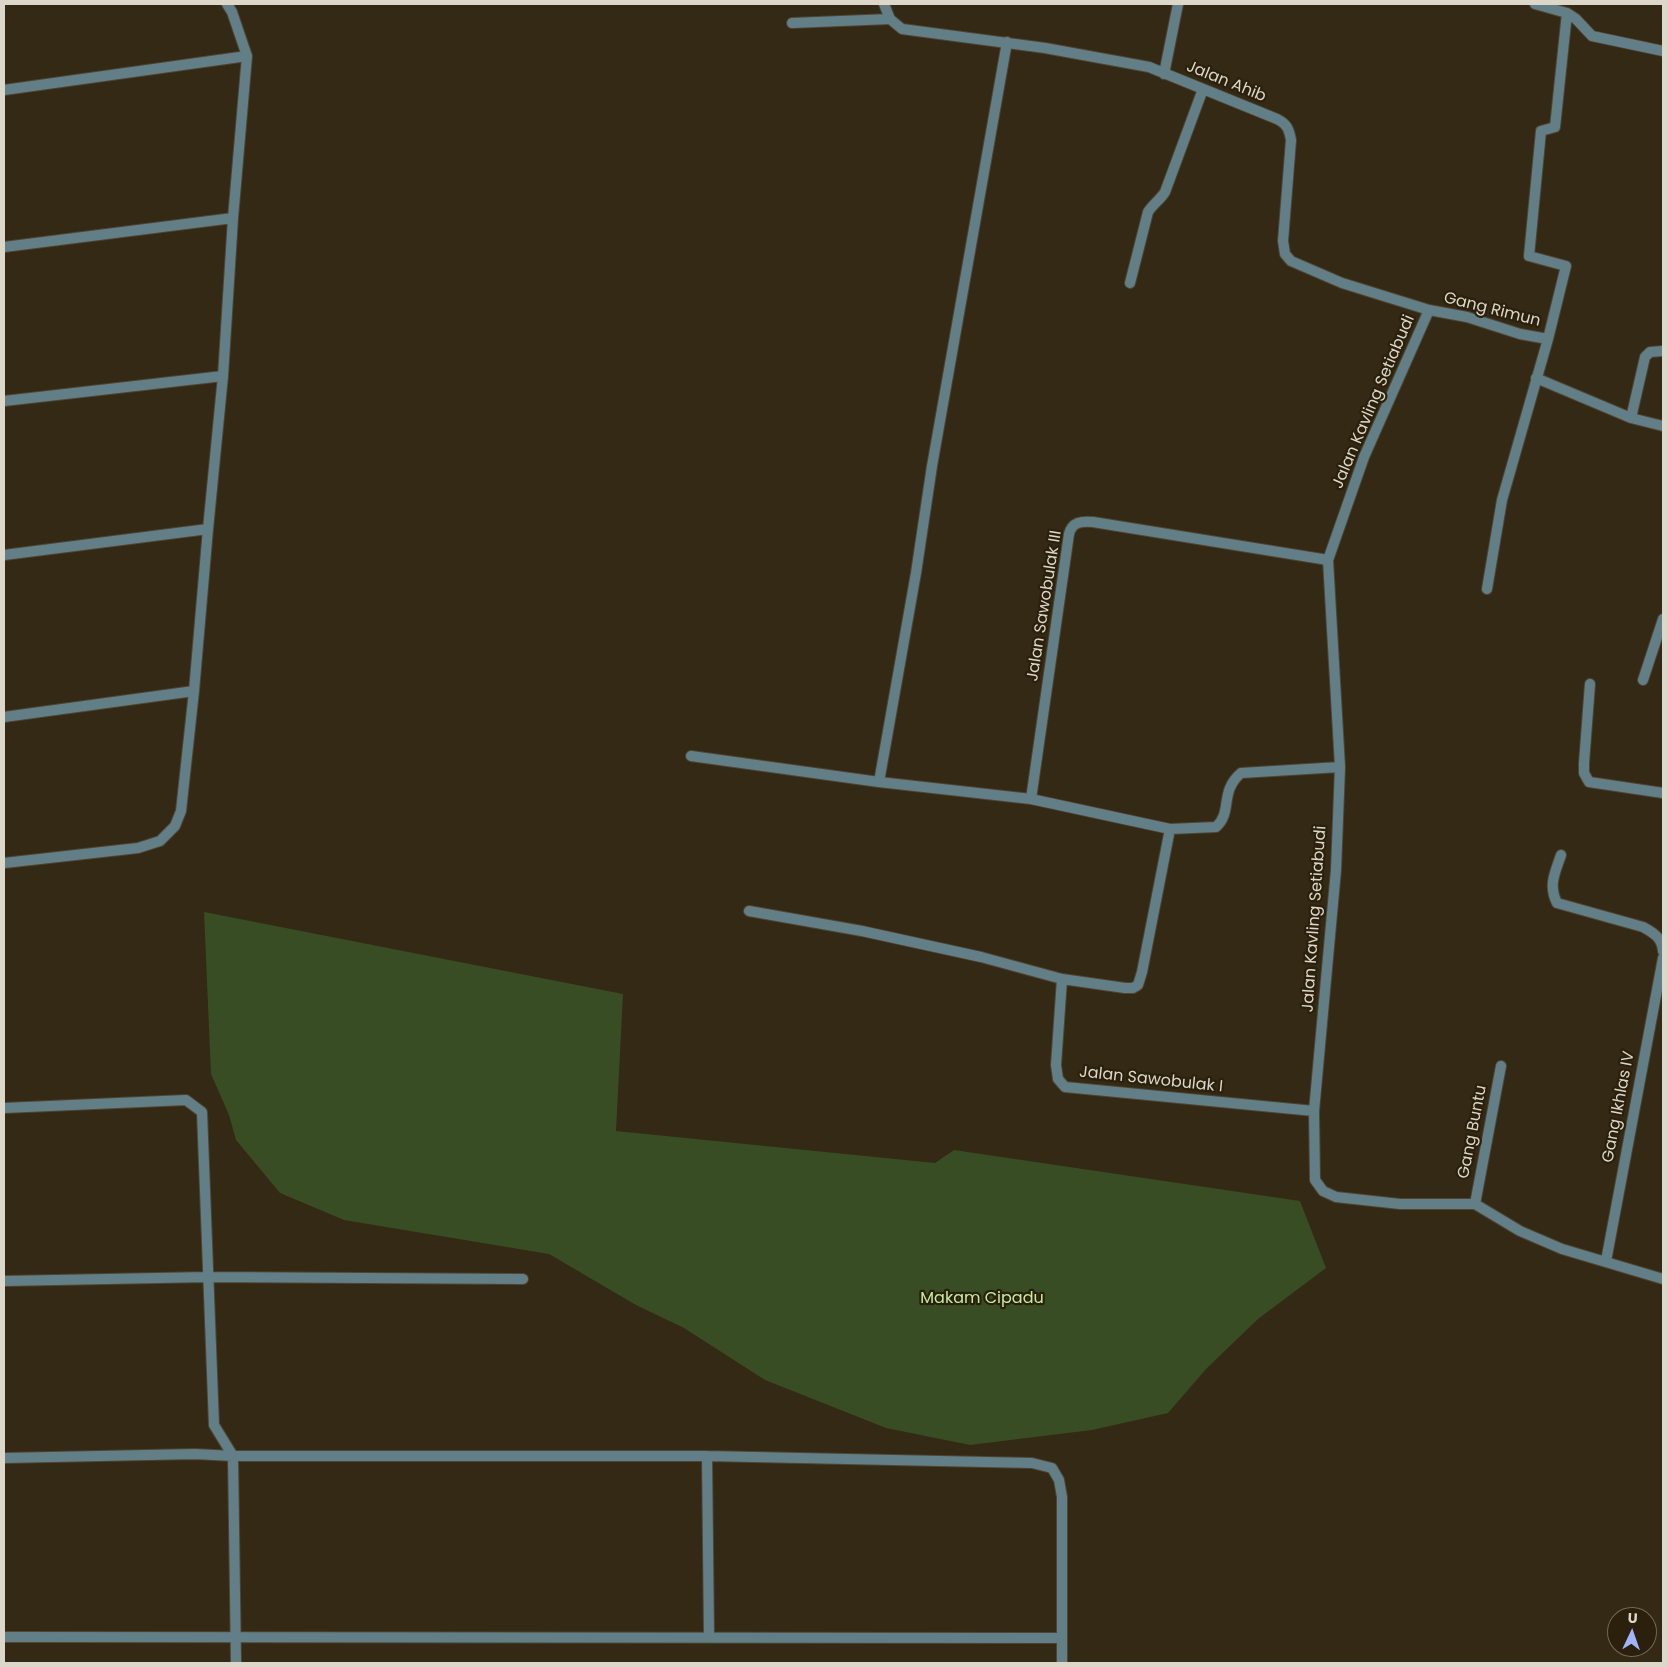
<!DOCTYPE html>
<html>
<head>
<meta charset="utf-8">
<style>
	body { margin:0 }
	#map { position:relative; width:1667px; height:1667px; overflow:hidden; background:#342914; font-family:Poppins,sans-serif }
	canvas { display:block }
	.frame { position:absolute; inset:0; border:5px solid #ddd7ca; pointer-events:none }
	.north { position:absolute; left:1607px; top:1607px; width:50px; height:50px; box-sizing:border-box; background:#2a200b; border:1px solid #726957; border-radius:50%; rotate:3deg; font-size:14px; font-weight:700; line-height:20px; text-align:center; color:#ddd7ca }
	.north::after { content:''; display:block; margin:auto; width:18px; height:22px; background:#a3b2fd; clip-path:polygon(50% 0,100% 100%,50% 72%,0 100%) }
</style>
</head>
<body>
<div id="map">
<canvas width="1667" height="1667"></canvas>
<div class="frame"></div>
<div class="north">U</div>
</div>
<script>
const ctx = document.querySelector('canvas').getContext('2d');
ctx.lineJoin = 'round';
function paint(path, color) { ctx.fillStyle = color; ctx.fill(path, 'evenodd'); }
function trace(path, color, width, dash) { ctx.strokeStyle = color; ctx.lineWidth = width; ctx.lineCap = dash ? 'butt' : 'round'; ctx.setLineDash(dash || []); ctx.stroke(path); }
function label(font, color, halo, rows, align = 'center') {
  ctx.font = font + ' Poppins,sans-serif'; ctx.lineWidth = 4.5; ctx.setLineDash([]); ctx.textBaseline = 'middle'; ctx.strokeStyle = halo; ctx.fillStyle = color; for (const [text, x, y, turn = 0] of rows) {
    ctx.save(); ctx.translate(x, y); ctx.rotate((+turn || 0) * Math.PI / 180); ctx.textAlign = isNaN(turn) ? turn : align; if (halo) ctx.strokeText(text, 0, 0); ctx.fillText(text, 0, 0); ctx.restore();
  }
}
paint(new Path2D(`
	M204 912 623 994 616 1131 935 1163 954 1150 1300 1201 1326 1268 1258 1319 1207 1368 1168 1413 1092 1430 970 1445 886 1428 765 1380 684 1328 636 1305 549 1254 344 1220 280 1193 236 1140 229 1115 211 1074Z`), '#384d23');
const lane = new Path2D(`
	M792 23 890 19`);
const street = new Path2D(`
	M884 4 890 19 902 29 1045 48 1149 67 1277 119C1287 124 1289 129 1291 140L1283 241 1285 254 1291 261 1342 283 1429 310 1467 317 1520 334 1548 339
	M1535 4 1567 13 1576 19 1592 36 1663 51
	M1164 74 1178 4
	M4 90 247 56
	M4 247 233 218
	M1130 283 1148 212C1153 204 1160 200 1165 192L1203 89
	M1429 310 1364 457 1328 560 1340 767 1336 870 1314 1111 1315 1180 1323 1191 1336 1197 1400 1204H1475L1520 1231 1562 1249 1663 1279
	M1536 378 1631 418 1663 426
	M4 401 223 376
	M1631 418 1645 357 1650 352 1663 351
	M4 555 208 529
	M1487 589 1502 500 1548 339 1566 266 1529 256 1541 131 1555 127 1567 13
	M1643 680 1663 619
	M1590 684 1584 763V773L1589 782 1663 793
	M4 717 194 691
	M691 756 879 782 1031 799 1170 829 1216 827C1233 812 1219 792 1241 773L1340 767
	M879 782 916 573 932 466 1007 42
	M1031 799 1069 534C1072 522 1081 521 1093 522L1328 560
	M1561 855C1555 873 1548 885 1557 903L1643 927C1654 933 1662 938 1663 951
	M4 863 138 848 160 841 175 826 181 811 194 691 208 529 223 376 233 218 247 56 232 12 227 4
	M749 911 862 931 981 957 1062 979 1125 988H1133L1138 985 1142 972 1170 829
	M1062 979 1056 1065 1058 1079 1065 1087 1314 1111
	M4 1108 186 1100 202 1112 214 1425 233 1456 236 1663
	M1475 1204 1501 1066
	M1606 1261 1663 958
	M4 1281 209 1277 523 1279
	M707 1456 709 1636
	M4 1458 195 1454 233 1456H707L1032 1463 1052 1468 1059 1480 1062 1497V1663
	M4 1637 1062 1638`);
trace(lane, '#4f4531', 12);
trace(street, '#4f4531', 12);
trace(lane, '#627f88', 10);
trace(street, '#627f88', 10);
label('16px', '#ddd7ca', '#2a200b', [
	["Jalan Ahib",1226,82,22],
	["Gang Rimun",1492,310,14],
	["Jalan Kavling Setiabudi",1374,402,-67],
	["Jalan Sawobulak III",1045,606,-81],
	["Jalan Kavling Setiabudi",1315,919,-86],
	["Jalan Sawobulak I",1151,1080,6],
	["Gang Ikhlas IV",1619,1107,-79],
	["Gang Buntu",1473,1132,-79]
]);
label('16px', '#c4ed9f', '#2a200b', [
	["Makam Cipadu",982,1299]
]);
</script>
</body>
</html>
